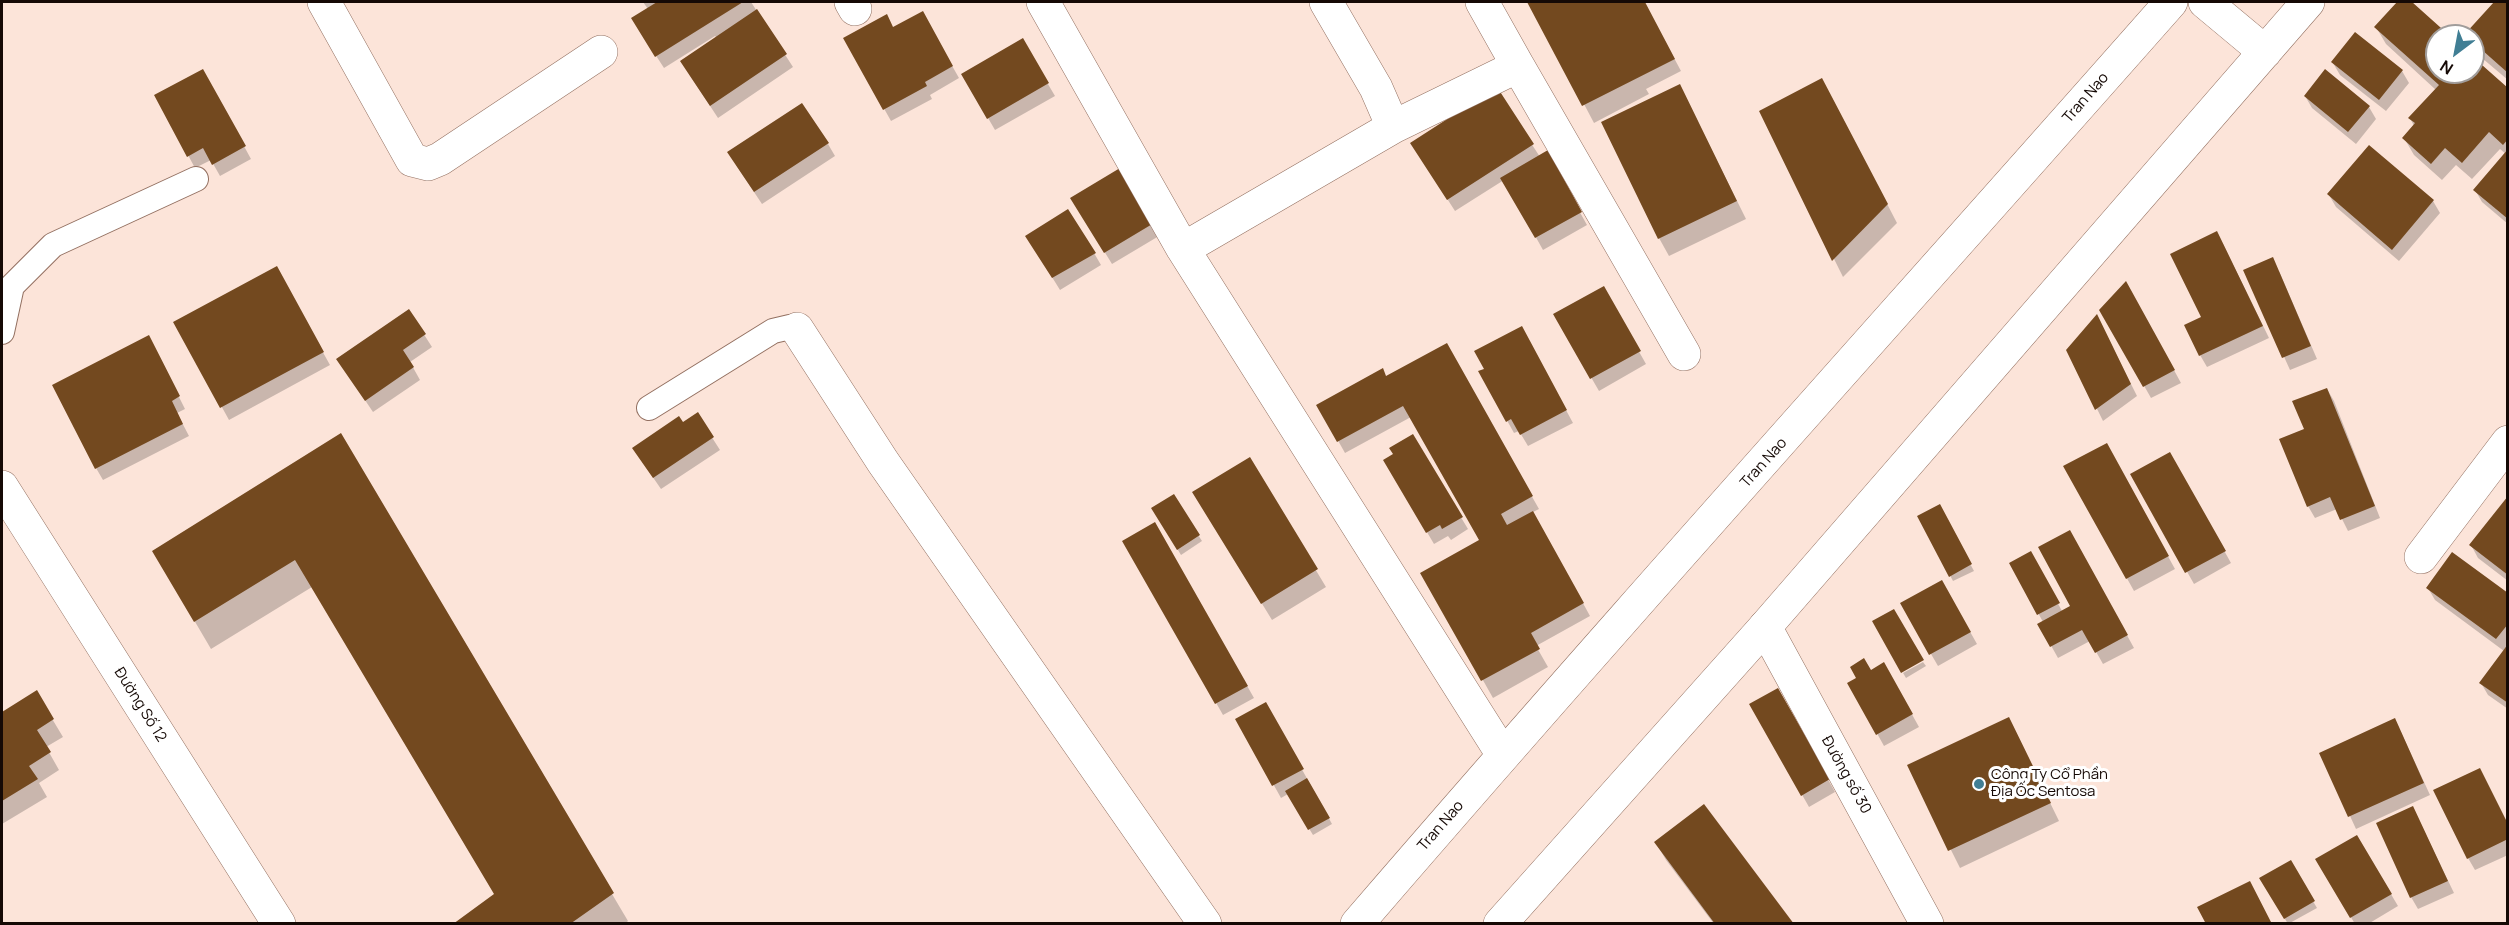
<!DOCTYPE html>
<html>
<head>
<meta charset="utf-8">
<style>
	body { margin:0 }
	#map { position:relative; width:2509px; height:925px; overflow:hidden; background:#fce4d9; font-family:Manrope,sans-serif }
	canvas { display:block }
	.frame { position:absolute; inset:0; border:3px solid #150905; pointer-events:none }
	.north { position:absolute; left:2425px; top:24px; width:60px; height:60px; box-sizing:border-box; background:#fff; border:2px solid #a19d9b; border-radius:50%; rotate:212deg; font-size:16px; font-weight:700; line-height:24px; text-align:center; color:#150905 }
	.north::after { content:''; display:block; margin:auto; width:21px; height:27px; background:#407e94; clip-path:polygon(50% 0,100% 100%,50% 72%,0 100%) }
</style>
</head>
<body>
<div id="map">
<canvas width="2509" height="925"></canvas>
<div class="frame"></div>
<div class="north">N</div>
</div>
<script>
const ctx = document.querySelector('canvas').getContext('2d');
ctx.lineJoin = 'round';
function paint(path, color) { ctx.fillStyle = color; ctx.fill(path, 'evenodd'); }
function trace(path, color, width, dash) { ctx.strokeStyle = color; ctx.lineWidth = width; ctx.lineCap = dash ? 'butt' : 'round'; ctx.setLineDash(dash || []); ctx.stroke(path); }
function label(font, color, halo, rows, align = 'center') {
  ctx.font = font + ' Manrope,sans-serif'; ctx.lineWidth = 6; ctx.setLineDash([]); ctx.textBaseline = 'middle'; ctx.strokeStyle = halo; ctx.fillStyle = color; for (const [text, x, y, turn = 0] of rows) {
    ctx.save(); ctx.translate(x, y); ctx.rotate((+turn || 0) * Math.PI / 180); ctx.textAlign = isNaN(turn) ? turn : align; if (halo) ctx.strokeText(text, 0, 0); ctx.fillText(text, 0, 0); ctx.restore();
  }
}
paint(new Path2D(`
	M643 2H751L793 67 718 118 689 74 717 38 715 36 664 68 640 31 648 9Z
	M1530 2H1644L1681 71 1646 89 1649 94 1594 123Z
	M2399 2H2410L2448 36H2437V72H2473V59L2508 90V224L2482 202 2475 190 2506 154 2500 149 2472 179 2456 165 2442 180 2414 155 2404 138 2414 126 2410 118 2436 90 2386 44 2376 27Z
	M2496 2H2508V80L2476 53 2473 47V36L2466 35Z
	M922 13 959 78 930 95 932 99 891 121 845 39 893 29Z
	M1022 40 1055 96 995 130 963 75Z
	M2333 63 2402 71 2409 83 2386 111 2340 75Z
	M203 71 251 159 220 176 211 160 195 168 156 96Z
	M2325 71 2369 107 2376 119 2356 144 2312 108 2305 96Z
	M1680 86 1746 219 1669 256 1659 238Z
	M1496 89 1540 157 1547 153 1587 225 1543 250 1504 180 1455 211 1419 155Z
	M1832 98 1897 223 1843 277 1761 112Z
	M828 144 835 156 762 204 736 165Z
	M1125 167 1164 233 1112 264 1072 199Z
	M2329 195 2433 201 2440 213 2399 261 2336 207Z
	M2223 244 2269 338 2207 367 2200 355 2203 318Z
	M1034 248 1094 253 1101 265 1060 290Z
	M276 268 330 365 229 420 175 322Z
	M2245 270 2279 271 2317 359 2290 370Z
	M1603 288 1646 364 1599 391 1555 315Z
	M2133 295 2181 383 2151 398 2101 310Z
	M409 311 432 347 410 362 420 380 373 412 338 360Z
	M2103 328 2137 396 2103 421 2068 350Z
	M1528 340 1573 423 1528 446 1519 431 1514 433 1480 372Z
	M1446 345 1539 509 1533 512 1590 616 1536 646 1548 667 1493 698 1423 574 1481 541 1411 417 1345 453 1318 405 1386 378Z
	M155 349 185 409 177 413 189 436 103 480 96 468Z
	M2327 389 2334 401 2380 518 2348 531 2337 509 2315 518 2308 506 2306 430Z
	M697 414 720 450 661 489 641 460Z
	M340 435 628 921 625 924H456L495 894 312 587 211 649 154 552Z
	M1412 436 1468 529 1451 540 1448 536 1434 544 1385 461 1395 455Z
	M2170 454 2231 563 2194 584 2132 474Z
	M2113 457 2175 569 2134 591 2065 467Z
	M1249 459 1326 587 1272 620 1204 509Z
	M1173 496 1202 541 1181 555 1153 509Z
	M2508 499V581L2478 558 2471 545Z
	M1939 506 1974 571 1953 581 1919 517Z
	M1155 524 1254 698 1223 715 1124 541Z
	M2070 532 2134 648 2103 664 2090 641 2058 658 2039 624 2043 622 2011 563 2030 553 2062 611 2072 606Z
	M1942 582 1977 644 1938 666 1902 604Z
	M2428 588 2508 595V709L2488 695 2481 683 2504 651 2435 600Z
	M1923 662 1926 666 1906 678 1903 673Z
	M1884 664 1919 727 1884 746 1849 683Z
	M1778 690 1835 792 1809 807 1751 705Z
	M36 692 63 737 46 747 59 770 39 783 47 797 2 824V713Z
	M1266 704 1332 824 1313 835 1288 794 1281 798 1237 719Z
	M2009 719 2059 821 1960 868 1909 766Z
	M2401 732 2430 795 2356 829 2321 753Z
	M2413 808 2454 893 2418 909 2411 897Z
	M2508 825V855L2475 870 2468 858Z
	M2357 837 2398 906 2368 924H2355L2317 860Z
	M1656 843 1792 924H1714L1666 860Z
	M2290 862 2317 908 2288 924 2261 878Z`), '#0003');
paint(new Path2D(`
	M657 2H743L655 57 631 18Z
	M1527 2H1645L1675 59 1582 106Z
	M2397 2H2412L2450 36H2437V72H2473V57L2508 88V139L2503 145 2489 132 2462 163 2445 148 2431 164 2402 138 2415 123 2408 118 2439 85 2374 27Z
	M2494 2H2508V73L2473 42V36L2464 35Z
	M757 9 787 54 710 106 680 61Z
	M923 11 953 66 925 82 927 86 883 110 843 38 887 14 893 27Z
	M2355 32 2403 70 2379 100 2331 62Z
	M1023 38 1049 83 987 119 961 74Z
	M203 69 246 146 212 165 203 148 187 157 154 95Z
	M2325 69 2370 106 2348 132 2304 96Z
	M1822 78 1888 204 1832 261 1759 111Z
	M1680 84 1737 201 1658 239 1601 122Z
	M1497 87 1534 144 1447 200 1410 143Z
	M802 103 829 143 754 192 727 152Z
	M2369 145 2434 200 2392 250 2327 194Z
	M2508 149V219L2473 190Z
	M1548 150 1582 212 1535 238 1500 178Z
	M1125 165 1159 220 1104 253 1070 198Z
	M1068 209 1096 253 1052 278 1025 236Z
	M2217 231 2263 326 2199 356 2184 325 2201 317 2170 254Z
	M2273 257 2311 346 2282 358 2243 270Z
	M277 266 324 352 220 408 173 322Z
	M2126 281 2175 370 2143 387 2099 310Z
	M1604 286 1641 351 1590 379 1553 314Z
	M409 309 426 334 403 350 414 367 365 401 336 359Z
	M2097 314 2131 384 2095 410 2066 350Z
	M1522 326 1567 410 1520 435 1511 419 1506 422 1478 371 1484 369 1474 351Z
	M149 335 180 396 172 401 183 424 95 469 52 385Z
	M1447 343 1533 496 1501 514 1507 525 1533 511 1584 603 1531 633 1540 649 1481 681 1420 573 1479 540 1403 406 1337 442 1316 405 1383 368 1386 376Z
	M2327 388 2375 506 2340 520 2330 497 2307 507 2279 439 2304 429 2292 401Z
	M698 412 714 437 653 478 632 448 679 416 683 422Z
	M341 433 614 893 570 924H453L494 894 295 560 194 622 152 551Z
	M1413 434 1463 517 1442 529 1440 525 1426 533 1383 460 1393 454 1389 448Z
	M2107 443 2169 556 2126 579 2063 466Z
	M2170 452 2226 551 2185 573 2130 474Z
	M1250 457 1318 569 1261 604 1192 492Z
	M1174 494 1200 535 1177 550 1151 508Z
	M2508 496V575L2469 545Z
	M1940 504 1972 564 1949 577 1917 516Z
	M1155 522 1248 686 1215 704 1122 541Z
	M2070 530 2128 635 2095 653 2082 630 2050 647 2037 624 2070 606 2038 547Z
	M2031 551 2060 603 2037 615 2009 563Z
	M2452 552 2508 593V624L2496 639 2426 588Z
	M1942 580 1971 632 1929 655 1900 603Z
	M1894 609 1924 660 1901 673 1872 621Z
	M2508 644V703L2479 683Z
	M1864 658 1871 670 1884 662 1913 714 1876 735 1847 683 1856 678 1850 667Z
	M1778 688 1830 779 1801 796 1749 704Z
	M37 690 54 719 37 730 51 752 29 766 38 779 2 801V712Z
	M1266 702 1304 769 1272 786 1235 719Z
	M2009 717 2051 803 1948 851 1907 765Z
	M2395 718 2424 783 2348 817 2319 753Z
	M2480 768 2508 824V839L2467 859 2433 790Z
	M1307 778 1330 818 1308 830 1285 791Z
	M1704 804 1794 924H1715L1654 842Z
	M2413 806 2448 881 2410 898 2376 823Z
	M2357 835 2392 894 2350 918 2315 859Z
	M2291 860 2315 901 2284 919 2259 878Z
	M2250 881 2272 924H2206L2197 907Z`), '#73491f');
const service = new Path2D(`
	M2 332 12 286 53 245 196 179
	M649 408 773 331 790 327 797 329`);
const minor = new Path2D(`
	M324 2 412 160 428 164 440 159 601 52
	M851 2 855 9
	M1043 2 1183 249 1503 755
	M1482 2 1518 66
	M1393 127 1518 66 1684 354
	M1183 249 1393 127 1376 88 1326 2
	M797 329 883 462 1205 924
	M2 487 279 924
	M2421 557 2508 442
	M1765 627 1927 924`);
const secondary = new Path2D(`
	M2205 2 2265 52
	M1357 924C1625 613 1900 309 2171 2
	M1500 924 1765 627 2308 2`);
trace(service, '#937061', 26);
trace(minor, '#937061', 34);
trace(secondary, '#937061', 34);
trace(service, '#fff', 24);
trace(minor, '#fff', 33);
trace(secondary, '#fff', 33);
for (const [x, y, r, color] of [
	[1979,784,6,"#407e94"]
]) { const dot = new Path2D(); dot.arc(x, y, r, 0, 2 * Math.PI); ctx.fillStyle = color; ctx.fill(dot); trace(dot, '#fff', 2); }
label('15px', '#150905', '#fff', [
	["Tran Nao",2086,98,-49],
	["Tran Nao",1764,463,-48],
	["Đường Số 12",140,705,58],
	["Đường số 30",1846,775,61],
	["Tran Nao",1441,826,-49]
]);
label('15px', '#150905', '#fff', [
	["Công Ty Cổ Phần",1991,775],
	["Địa Ốc Sentosa",1991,792]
], 'left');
</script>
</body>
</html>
